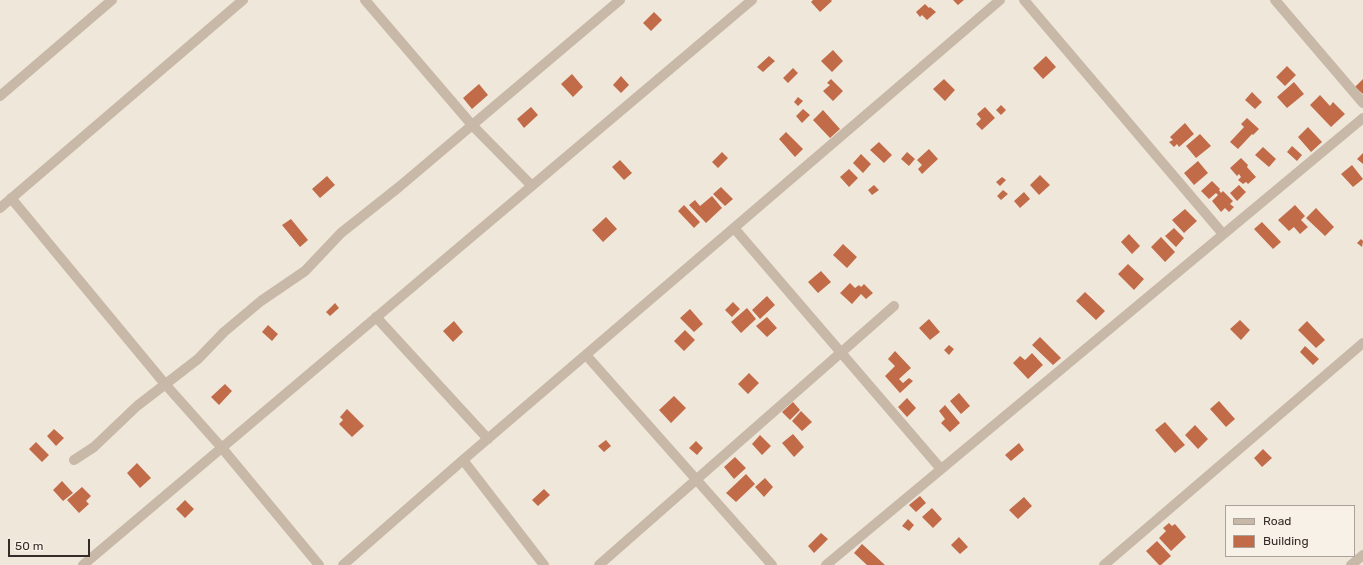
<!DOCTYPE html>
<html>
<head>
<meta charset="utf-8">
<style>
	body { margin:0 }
	#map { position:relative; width:1363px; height:565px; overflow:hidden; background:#f0e7db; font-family:Rubik,sans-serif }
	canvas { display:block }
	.legend { position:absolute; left:1225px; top:505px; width:130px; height:52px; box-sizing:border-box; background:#f8f1e7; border:1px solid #aaa29a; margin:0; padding:5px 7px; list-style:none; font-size:12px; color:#352c27 }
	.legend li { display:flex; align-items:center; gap:8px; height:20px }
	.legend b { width:20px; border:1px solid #aaa29a }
	.scale { position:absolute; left:8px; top:539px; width:82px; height:18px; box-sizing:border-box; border:2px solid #352c27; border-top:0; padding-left:5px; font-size:12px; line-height:14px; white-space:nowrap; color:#352c27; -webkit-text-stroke:3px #f8f1e7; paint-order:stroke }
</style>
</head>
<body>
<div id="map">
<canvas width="1363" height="565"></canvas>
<ul class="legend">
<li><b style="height:5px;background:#c8b8a7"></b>Road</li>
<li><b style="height:11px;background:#c16b48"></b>Building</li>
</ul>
<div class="scale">50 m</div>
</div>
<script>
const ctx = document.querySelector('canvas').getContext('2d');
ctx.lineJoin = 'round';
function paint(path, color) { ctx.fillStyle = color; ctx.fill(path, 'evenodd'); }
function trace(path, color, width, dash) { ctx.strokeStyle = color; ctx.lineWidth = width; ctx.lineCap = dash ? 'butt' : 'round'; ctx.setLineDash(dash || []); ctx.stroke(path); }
paint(new Path2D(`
	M813 0H831L832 1 820 12 811 2Z
	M953 0H964L958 5Z
	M925 4 929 8 930 7 936 12 927 20 922 15 920 17 916 12Z
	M654 12 662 20 651 31 643 23Z
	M833 50 843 61 832 72 821 61Z
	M769 56 775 61 763 72 757 67Z
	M1046 56 1056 67 1043 79 1033 68Z
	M1287 66 1296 75 1285 86 1276 77Z
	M793 68 798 73 788 83 783 78Z
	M572 74 583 87 573 97 561 84Z
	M621 76 629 85 621 93 613 85Z
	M831 79 843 91 833 101 823 91 830 85 827 83Z
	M944 79 955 90 945 101 933 89Z
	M1363 79V94L1355 87Z
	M1294 82 1304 94 1287 108 1277 97Z
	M479 84 488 95 472 109 463 98Z
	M1252 92 1262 102 1255 109 1245 100Z
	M1320 95 1330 106 1333 102 1345 114 1331 127 1310 105Z
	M798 97 803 101 798 106 794 102Z
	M1001 105 1006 110 1001 115 996 110Z
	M531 107 538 115 524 128 517 119Z
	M985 107 995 118 982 130 976 124 981 119 977 114Z
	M803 109 810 115 802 123 796 116Z
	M823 110 840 129 830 138 813 120Z
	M1247 118 1259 129 1253 135 1252 134 1238 149 1230 142 1244 127 1241 124Z
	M1185 123 1194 134 1179 147 1177 144 1174 147 1169 142 1173 140 1170 137Z
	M1308 127 1322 142 1311 152 1298 137Z
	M786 132 803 149 795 157 779 139Z
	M1200 134 1211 146 1196 158 1186 146Z
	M879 142 892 155 884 163 870 150Z
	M1292 146 1302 155 1297 161 1287 152Z
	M1263 147 1276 159 1269 167 1255 155Z
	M929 149 938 159 922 174 918 169 922 165 917 160Z
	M722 152 728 158 718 168 712 162Z
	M907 152 915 159 909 166 901 159Z
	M1363 153V164L1357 159Z
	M861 154 871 164 863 173 853 163Z
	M1241 158 1248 165 1247 167 1256 177 1248 184 1246 182 1243 184 1238 180 1241 177 1239 174 1237 176 1230 168Z
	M620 160 632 173 624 180 612 167Z
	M1198 161 1208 173 1194 185 1184 173Z
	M1352 165 1363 179 1353 187 1341 174Z
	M849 169 858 178 849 187 840 177Z
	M1040 175 1050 185 1039 195 1030 185Z
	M327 176 335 185 320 198 312 189Z
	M1002 177 1006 180 1000 186 996 182Z
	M1212 181 1220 189 1219 190 1221 193 1223 191 1233 201 1230 204 1234 207 1229 212 1225 208 1221 212 1212 201 1218 195 1216 193 1209 199 1201 191Z
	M874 185 879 190 872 195 868 190Z
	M1239 185 1246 192 1237 201 1230 193Z
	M721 187 733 199 725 206 713 194Z
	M1003 190 1008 194 1001 200 997 196Z
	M1024 192 1030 199 1020 208 1014 201Z
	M712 196 722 208 706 223 689 205 695 200 700 206Z
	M684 205 700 222 694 228 678 211Z
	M1295 205 1305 216 1301 220 1308 227 1300 234 1294 227 1289 231 1278 220Z
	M1316 208 1334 227 1325 236 1306 218Z
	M1185 209 1197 221 1184 233 1172 220Z
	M606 217 617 229 603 242 592 230Z
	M291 219 308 240 300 247 282 225Z
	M1262 222 1281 242 1273 249 1254 229Z
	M1174 228 1184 238 1176 247 1165 236Z
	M1129 234 1140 246 1132 254 1121 242Z
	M1161 237 1175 252 1165 262 1151 247Z
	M1361 239 1363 241 1362 247 1357 243Z
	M843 244 857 257 847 268 833 255Z
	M1128 264 1144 279 1134 290 1118 274Z
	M821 271 831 282 818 293 808 282Z
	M850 283 855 288 859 285 861 287 864 284 873 293 866 299 861 294 852 304 840 293Z
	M1085 292 1105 311 1096 320 1076 301Z
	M767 296 775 305 760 319 752 310Z
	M733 302 740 309 732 317 725 310Z
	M335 303 339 308 330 316 326 312Z
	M747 308 756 319 741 333 731 322Z
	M690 309 703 324 694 332 680 318Z
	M767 317 777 328 767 337 756 326Z
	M929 319 940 332 930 340 919 328Z
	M1240 320 1250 330 1241 340 1230 329Z
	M454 321 463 332 453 342 443 331Z
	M1307 321 1325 340 1316 348 1298 330Z
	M268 325 278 334 272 341 262 332Z
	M685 330 695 340 684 351 674 341Z
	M1040 337 1061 358 1053 365 1032 345Z
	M949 345 954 349 949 355 944 350Z
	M1305 346 1319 359 1313 365 1300 352Z
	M895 351 911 368 899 379 903 383 909 378 913 381 900 393 885 376 895 366 888 359Z
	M1032 353 1043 365 1028 379 1013 363 1020 356 1025 360Z
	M749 373 759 383 748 394 738 384Z
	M225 384 232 391 219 405 211 397Z
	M959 393 970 406 961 414 950 401Z
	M674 396 686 408 671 423 659 410Z
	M907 398 916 408 907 417 898 407Z
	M1219 401 1235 419 1226 427 1210 409Z
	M793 402 800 410 790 420 782 412Z
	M945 405 960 423 950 432 941 423 945 419 939 411Z
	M347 409 364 426 352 437 339 424 343 420 340 417Z
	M801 411 812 422 802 431 792 421Z
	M1165 422 1185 445 1175 453 1155 430Z
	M1195 425 1208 439 1198 449 1185 435Z
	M54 429 64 438 56 446 47 436Z
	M793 434 804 447 794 457 782 443Z
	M760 435 771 446 762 455 752 444Z
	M606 440 611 446 604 452 598 446Z
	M696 441 703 448 697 455 689 448Z
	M36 442 49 455 42 462 29 449Z
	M1019 443 1024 450 1011 461 1005 455Z
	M1263 449 1272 458 1262 467 1254 458Z
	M735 457 746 468 734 479 724 467Z
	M137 463 151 478 140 488 127 473Z
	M746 474 755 484 736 502 726 493Z
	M765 478 773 487 764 497 755 487Z
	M62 481 73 493 63 501 53 490Z
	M82 487 91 496 86 501 89 504 79 513 67 500Z
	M544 489 550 495 538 506 532 500Z
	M920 496 926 503 916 512 909 505Z
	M1024 497 1032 506 1018 519 1009 510Z
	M185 500 194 509 185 518 176 509Z
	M932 508 942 519 933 528 922 517Z
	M908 519 914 525 909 531 902 526Z
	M1169 523 1172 526 1175 524 1186 537 1171 551 1159 538 1166 531 1163 528Z
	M821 533 828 539 814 553 808 546Z
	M959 537 968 547 960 554 951 545Z
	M1157 541 1171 556 1161 565H1159L1146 551Z
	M862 544 885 565H867L854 553Z`), '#c16b48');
trace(new Path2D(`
	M365 0 472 125 532 186
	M1024 0 1223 234
	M1275 0 1363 103
	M0 96 112 0
	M11 198 165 384 222 448 319 565
	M0 208 243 0
	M734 228 941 469
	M376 317 488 439
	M586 355 772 565
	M74 460 94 447 137 406 198 359 224 332 261 301 305 271 341 233 399 187 620 0
	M83 565 752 0
	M343 565 463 460
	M544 565 463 460 1000 0
	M599 565 894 306
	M826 565 1363 118
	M1104 565 1363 343
	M1351 565 1363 555`), '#c8b8a7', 10);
</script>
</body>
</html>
